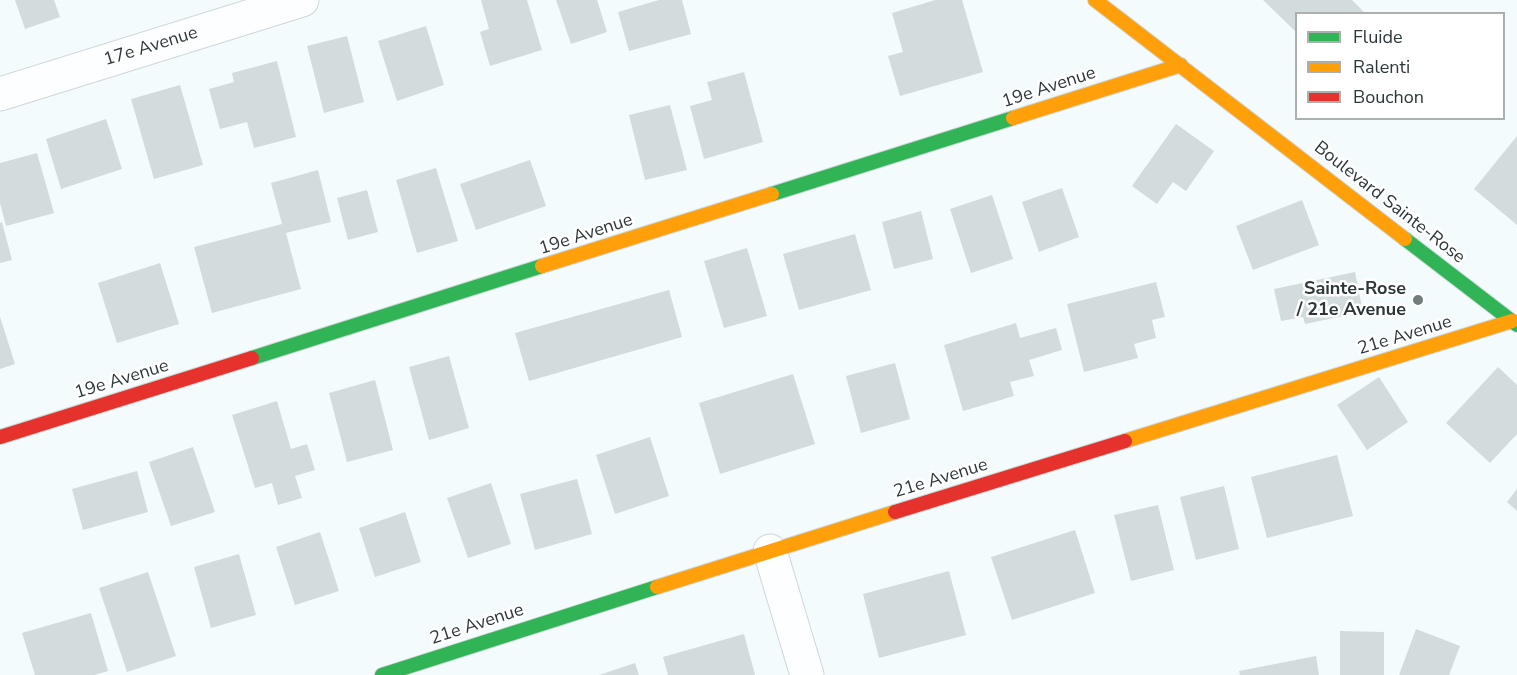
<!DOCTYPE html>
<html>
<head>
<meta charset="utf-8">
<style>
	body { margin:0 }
	#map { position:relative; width:1517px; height:675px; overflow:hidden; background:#f4fbfc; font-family:"Nunito Sans",sans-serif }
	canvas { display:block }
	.legend { position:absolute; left:1295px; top:12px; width:210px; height:108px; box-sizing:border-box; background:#fff; border:2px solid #aaafaf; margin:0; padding:8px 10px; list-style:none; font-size:18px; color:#2b3738 }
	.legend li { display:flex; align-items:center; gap:12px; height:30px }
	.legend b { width:30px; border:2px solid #aaafaf }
</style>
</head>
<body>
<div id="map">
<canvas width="1517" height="675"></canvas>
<ul class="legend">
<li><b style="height:8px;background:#30b455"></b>Fluide</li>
<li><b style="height:8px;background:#ff9f0a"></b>Ralenti</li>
<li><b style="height:8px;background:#e5322d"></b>Bouchon</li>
</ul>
</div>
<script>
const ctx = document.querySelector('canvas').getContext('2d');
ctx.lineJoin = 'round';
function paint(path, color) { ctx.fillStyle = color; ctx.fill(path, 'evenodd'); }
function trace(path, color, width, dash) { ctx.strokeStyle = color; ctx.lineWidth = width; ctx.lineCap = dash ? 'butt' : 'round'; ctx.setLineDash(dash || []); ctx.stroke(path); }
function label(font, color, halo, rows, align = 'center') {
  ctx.font = font + ' "Nunito Sans",sans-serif'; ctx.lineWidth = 5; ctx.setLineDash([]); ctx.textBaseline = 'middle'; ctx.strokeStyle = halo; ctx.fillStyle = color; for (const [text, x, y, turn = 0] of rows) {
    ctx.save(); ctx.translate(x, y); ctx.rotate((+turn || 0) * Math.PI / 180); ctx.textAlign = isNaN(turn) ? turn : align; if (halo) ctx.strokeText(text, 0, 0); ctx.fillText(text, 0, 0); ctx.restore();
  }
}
paint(new Path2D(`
	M15 0H54L60 17 25 29Z
	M481 0H527L542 50 490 66 480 32 489 29Z
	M556 0H597L607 32 571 44Z
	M659 0H682L691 34 629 51 618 12Z
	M935 0H962L983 72 900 96 888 56 903 52 892 13Z
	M1263 0H1352L1366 14H1296V32Z
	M426 26 444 85 397 101 378 41Z
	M347 36 364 102 324 113 307 46Z
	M277 61 296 137 254 148 247 122 220 129 209 89 234 82 232 73Z
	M744 72 763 142 704 159 690 106 712 100 707 82Z
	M180 85 203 165 154 179 131 99Z
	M670 105 687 170 645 180 629 115Z
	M106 119 122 169 61 189 46 139Z
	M1176 124 1214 151 1186 191 1173 182 1157 204 1132 186Z
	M1517 136V225L1474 189Z
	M37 153 54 213 6 226 0 203V163Z
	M530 160 546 206 476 230 460 184Z
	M436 168 458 241 417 253 396 180Z
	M318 170 331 222 286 233 301 289 212 313 194 247 282 224 271 183Z
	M1062 188 1079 237 1039 252 1022 202Z
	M367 190 378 232 348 240 337 198Z
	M992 195 1013 259 971 273 950 209Z
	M1302 200 1319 245 1253 270 1236 226Z
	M921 211 933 259 894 269 882 222Z
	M2 222 12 260 0 263V223Z
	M855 234 871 290 799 310 783 254Z
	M747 248 767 316 724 328 704 261Z
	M160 263 179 324 117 343 98 283Z
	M1355 272 1363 312 1305 324 1303 317 1281 321 1274 289Z
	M1156 282 1165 317 1152 320 1156 338 1134 344 1138 358 1084 372 1067 304Z
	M669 290 682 337 529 381 515 333Z
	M0 317 15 364 0 369Z
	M1016 323 1020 338 1056 328 1062 350 1029 360 1034 376 1010 382 1014 396 963 411 944 345Z
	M449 356 469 428 429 440 409 367Z
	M895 363 910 419 861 433 846 376Z
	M1498 367 1517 385V434L1490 463 1446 423Z
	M793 374 815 444 720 474 699 403Z
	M1379 377 1408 422 1367 450 1337 405Z
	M375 380 393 450 347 462 329 393Z
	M277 401 291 449 307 444 315 470 295 476 302 498 278 505 272 483 255 488 232 415Z
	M650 437 669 496 615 514 596 455Z
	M193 447 215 512 171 526 149 462Z
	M1337 455 1353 516 1267 538 1251 477Z
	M137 471 148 512 83 530 72 489Z
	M577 479 592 534 535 550 520 494Z
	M491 483 511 544 468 558 447 498Z
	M1224 486 1239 549 1196 560 1180 497Z
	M1517 489V511L1507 502Z
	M1158 505 1174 570 1131 581 1114 515Z
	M405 512 421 562 375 577 359 528Z
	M1075 530 1095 593 1012 620 991 557Z
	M320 532 339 591 295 605 276 547Z
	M239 554 256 615 211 628 194 567Z
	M949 571 966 635 879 658 863 594Z
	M148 572 176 656 127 672 99 588Z
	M91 613 108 671 94 675H35L22 633Z
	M1416 629 1460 646 1449 675H1399Z
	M1340 631 1384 632V675H1340Z
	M744 634 755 675H668L663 657Z
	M1316 656 1319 675H1240L1239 671Z
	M635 663 639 675H599Z`), '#d2dcdc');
const street = new Path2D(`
	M0 94 302 0
	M770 551 807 675`);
const fast = new Path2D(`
	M772 194 1013 118
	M1405 239 1517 325
	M252 358 542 266
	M382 675 657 587`);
const slow = new Path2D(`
	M1095 0 1405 239
	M1013 118 1181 65
	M542 266 772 194
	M1125 441 1512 321
	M657 587 895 512`);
const jam = new Path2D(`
	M0 437 252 358
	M895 512 1125 441`);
trace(street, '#ced7d8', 35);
trace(fast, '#ced7d8', 16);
trace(slow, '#ced7d8', 16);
trace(jam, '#ced7d8', 16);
trace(street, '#fdfeff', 33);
trace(fast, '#30b455', 14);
trace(slow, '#ff9f0a', 14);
trace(jam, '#e5322d', 14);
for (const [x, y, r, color] of [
	[1418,300,6,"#717c7d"]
]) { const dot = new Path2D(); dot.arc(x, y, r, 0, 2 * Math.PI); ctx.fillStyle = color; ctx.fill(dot); trace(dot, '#fff', 2); }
label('18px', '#2b3738', '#fff', [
	["17e Avenue",151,47,-17],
	["19e Avenue",1049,88,-18],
	["Boulevard Sainte-Rose",1389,203,38],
	["19e Avenue",586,235,-18],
	["21e Avenue",1405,336,-17],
	["19e Avenue",122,380,-17],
	["21e Avenue",941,479,-17],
	["21e Avenue",477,625,-18]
]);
label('bold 18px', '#2b3738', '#fff', [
	["Sainte-Rose",1406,290],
	["/ 21e Avenue",1406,311]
], 'right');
</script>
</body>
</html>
